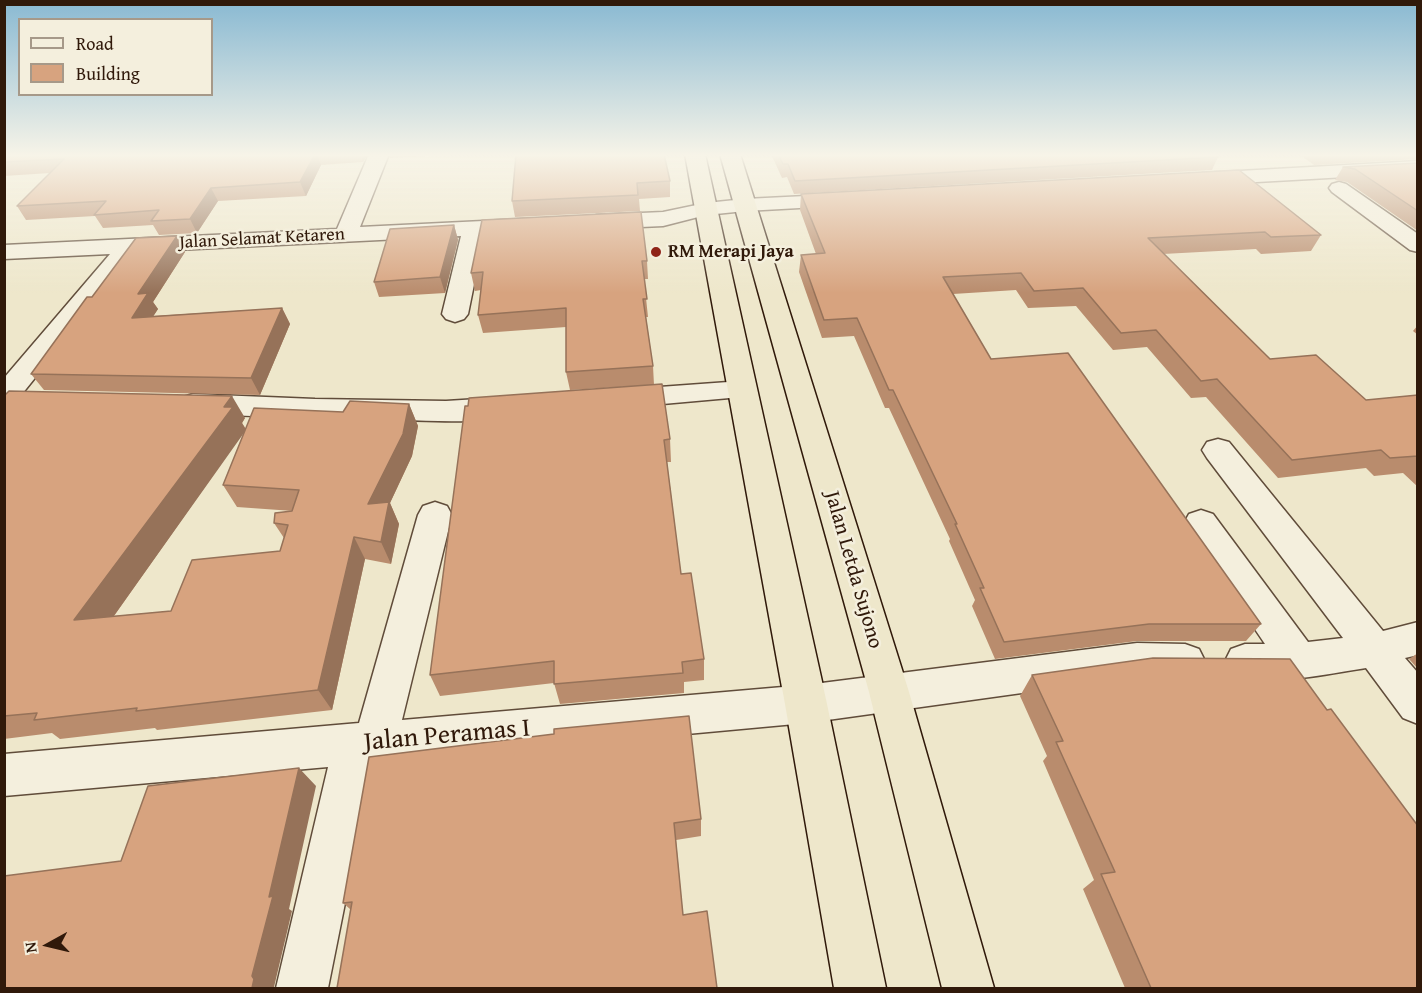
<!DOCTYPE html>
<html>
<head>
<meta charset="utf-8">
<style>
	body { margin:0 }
	#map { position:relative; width:1422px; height:993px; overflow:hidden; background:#eee7cb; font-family:"Gentium Book Plus",serif }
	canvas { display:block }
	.frame { position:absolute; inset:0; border:6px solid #30190a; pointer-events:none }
	.legend { position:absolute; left:18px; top:18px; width:195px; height:78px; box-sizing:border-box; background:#f4efdd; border:2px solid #a69989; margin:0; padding:8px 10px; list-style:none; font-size:18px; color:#30190a }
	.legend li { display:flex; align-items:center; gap:12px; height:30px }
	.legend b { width:30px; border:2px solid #a69989 }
	.north { position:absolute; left:18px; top:915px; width:60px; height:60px; -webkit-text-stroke:4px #f4efdd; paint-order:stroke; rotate:262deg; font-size:16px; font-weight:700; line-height:24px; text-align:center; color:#30190a }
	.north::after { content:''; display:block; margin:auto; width:21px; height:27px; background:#30190a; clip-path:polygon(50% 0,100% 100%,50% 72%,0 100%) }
</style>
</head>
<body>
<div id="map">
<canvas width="1422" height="993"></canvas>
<div class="frame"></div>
<ul class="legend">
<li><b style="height:8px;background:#f4efdd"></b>Road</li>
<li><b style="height:16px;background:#d7a37f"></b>Building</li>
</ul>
<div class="north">N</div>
</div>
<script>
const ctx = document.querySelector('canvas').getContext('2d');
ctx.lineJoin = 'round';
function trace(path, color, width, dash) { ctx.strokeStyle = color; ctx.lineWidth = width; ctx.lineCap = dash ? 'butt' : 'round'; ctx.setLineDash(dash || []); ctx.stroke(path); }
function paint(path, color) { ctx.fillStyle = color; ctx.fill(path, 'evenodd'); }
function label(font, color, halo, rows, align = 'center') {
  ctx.font = font + ' "Gentium Book Plus",serif'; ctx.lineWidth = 5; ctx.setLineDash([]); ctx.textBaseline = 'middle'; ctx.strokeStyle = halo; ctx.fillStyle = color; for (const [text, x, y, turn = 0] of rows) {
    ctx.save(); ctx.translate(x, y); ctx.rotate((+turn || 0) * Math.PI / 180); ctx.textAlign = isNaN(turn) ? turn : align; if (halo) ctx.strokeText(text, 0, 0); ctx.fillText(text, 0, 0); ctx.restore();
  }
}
const minor = new Path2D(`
	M369 154H389L360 227 524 219 532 221 535 226 532 231 484 235 468 314 464 319 455 322 446 319 442 314 461 236 136 252 14 404 4 406V378L110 254 4 259V245L337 229Z
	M1418 161V173L1203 185 1196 183 1193 179 1196 175 1203 173Z
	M1339 182 1346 184 1418 234V252L1410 250 1332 192 1329 188 1332 184Z
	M846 194 854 195 857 200 854 205 745 211 706 215 663 226 597 229 589 227 586 222 589 217 597 215 663 212 706 203 745 199Z
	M742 381 752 384 756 390 752 396 618 408 608 406 603 399 608 392 618 390Z
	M193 394 315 399 446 401 510 397 520 400 525 407 520 414C483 424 439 421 401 420 331 419 262 416 193 414L183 411 178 404 183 397Z
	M1218 439 1229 442 1383 631 1418 622V655L1405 658 1418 673V724L1403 718 1366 668C1325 674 1271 688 1231 673L1225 661 1231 649 1245 644H1265L1189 532 1184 523 1189 514 1201 510 1213 514 1308 642 1343 638 1207 458 1202 450 1207 442Z
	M435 502 447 506 452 515 402 720 806 685 1137 643 1185 644 1199 649 1205 661 1199 673 1185 678 1137 677 806 723 373 763 328 988H276L328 767 4 796V754L359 723 418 515 423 506Z`);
const highway = new Path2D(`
	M685 154H705L827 704 886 988H834L785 704Z
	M720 154H740L909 692 994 988H942L869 692Z`);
trace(minor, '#604c3a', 3);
trace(highway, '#30190a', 3);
paint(minor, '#f4efdd');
paint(highway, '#eee7cb');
paint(new Path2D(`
	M4 154H368L363 162 321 165 306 196 218 201 197 233 159 235 153 225 103 228 95 216 26 220 17 206 50 173 4 176Z
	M388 154H475L390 158Z
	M516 154 670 181V197L639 199 640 211 515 217 512 201Z
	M771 154H1214L1218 157 1212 170 794 194 787 177 782 178Z
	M1299 154H1418V159L1314 165Z
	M1418 163V231L1347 182 1335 180 1343 167Z
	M801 194 1321 235 1311 251 1261 254 1256 249 1163 254 1270 359 1366 400 1418 395V487L1403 473 1374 476 1366 468 1278 478 1206 397 1191 398 1147 347 1113 350 1076 306 1028 308 1016 290 953 294 991 359 1261 624 1246 641H1137L995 659 972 606 975 600 949 541 950 539 889 408H885L854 336 822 338 799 272 801 255 816 254 800 210Z
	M454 225 458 240 445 293 379 297 374 282Z
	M177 236 185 252 153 302 158 309 153 316 282 308 290 324 260 395 44 390 31 374 92 297Z
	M647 261 648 279H644L648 317H646L653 366 654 385 570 390 566 372V327L483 333 478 315 481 290 475 291 471 273Z
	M1418 325V335L1413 331Z
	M662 384 670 439 671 462H667L681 574 704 659V680L684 682V693L560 704 554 683 440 696 430 675Z
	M4 396 245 418 242 423 246 429 343 412 409 404 418 426 412 456 390 503 399 524 391 564 365 559 332 710 157 730 155 728 60 739 52 733 4 739ZM245 430 223 485 237 507 293 511 274 523 284 538 280 551 171 611 114 616Z
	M1418 653V669L1409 659Z
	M1032 675 1418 988H1125L1083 889 1094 880 1043 761 1047 756 1020 696Z
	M369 757 701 819V836L676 840 683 915 350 909 343 903Z`), '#b98c6d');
paint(new Path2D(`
	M315 154H317L321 165 306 196 300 182Z
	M361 154H368L363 162Z
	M211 188 218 201 197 233 190 219Z
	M454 225 458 240 445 293 440 277Z
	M177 236 185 252 153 302 158 309 142 334 132 318 138 294Z
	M282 308 290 324 260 395 251 378Z
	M232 396 245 418 242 423 246 430 96 641 74 620Z
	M409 404 418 426 412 456 390 503 399 524 391 564 381 542 368 504Z
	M354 537 365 559 332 710 318 690Z
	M299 768 316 786 289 909 292 911 274 987 275 988H252V976L269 897Z`), '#967259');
const building = new Path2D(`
	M4 154H315L300 182 211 188 190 219 151 221 159 210 94 215 106 201 17 206 64 159 4 162Z
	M516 154H664L670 181 637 183 638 195 512 201Z
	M778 154H1214L1218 157 795 181 788 164H783Z
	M1418 163V211L1355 169 1343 167Z
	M1239 170 1321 235 1271 237 1265 232 1148 238 1270 359 1316 355 1366 400 1418 395V456L1390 458 1381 450 1292 460 1217 379 1201 381 1156 330 1121 333 1083 288 1034 291 1021 273 943 277 991 359 1068 353 1261 624H1149L1004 642 980 588H984L955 524H957L893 390H889L857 318 824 320 801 255 825 253 801 194Z
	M641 212 647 261H642L647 299H643L653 366 566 372V308L478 315 483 272 471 273 482 220Z
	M454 225 440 277 374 282 390 229Z
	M177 236 138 294 148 293 132 318 282 308 251 378 31 374 87 297H92L136 238Z
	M662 384 670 439 664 440 681 574 691 573 704 659 682 662 683 673 554 684V661L430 675 465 406H468L469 398Z
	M9 391 232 396 224 407H233L74 620 171 611 192 560 280 551 288 525 274 523 275 513 292 511 299 490 223 485 254 408 343 412 350 401 409 404 403 434 368 504 389 502 381 542 354 537 318 690 136 711 137 708 34 720 37 713 4 716V396Z
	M1153 658 1290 659 1327 710 1331 709 1418 826V988H1151L1101 874 1115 872 1056 742 1063 741 1032 675Z
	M689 716 701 819 674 823 683 915 707 911 717 988H337L352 902 343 903 369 757 554 734V729Z
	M299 768 269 897 273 896 252 976 254 979 252 988H4V876L121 861 148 786Z`);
paint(building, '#d7a37f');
trace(building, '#967259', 1.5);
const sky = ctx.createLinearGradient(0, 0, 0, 293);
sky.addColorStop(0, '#89b9d2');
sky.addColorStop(0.53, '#f7f4e8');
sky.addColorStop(1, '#f7f4e800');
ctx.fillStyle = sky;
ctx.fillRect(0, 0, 1422, 293);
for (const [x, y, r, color] of [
	[656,252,6,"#8f2418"]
]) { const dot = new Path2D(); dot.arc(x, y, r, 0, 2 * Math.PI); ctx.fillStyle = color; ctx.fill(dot); trace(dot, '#f4efdd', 2); }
label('18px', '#30190a', '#f4efdd', [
	["Jalan Selamat Ketaren",262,239,-3]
]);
label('bold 18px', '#30190a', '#f4efdd', [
	["RM Merapi Jaya",668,252]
], 'left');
label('21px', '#30190a', '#f4efdd', [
	["Jalan Letda Sujono",853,570,74]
]);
label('26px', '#30190a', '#f4efdd', [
	["Jalan Peramas I",447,736,-5]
]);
</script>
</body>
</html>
